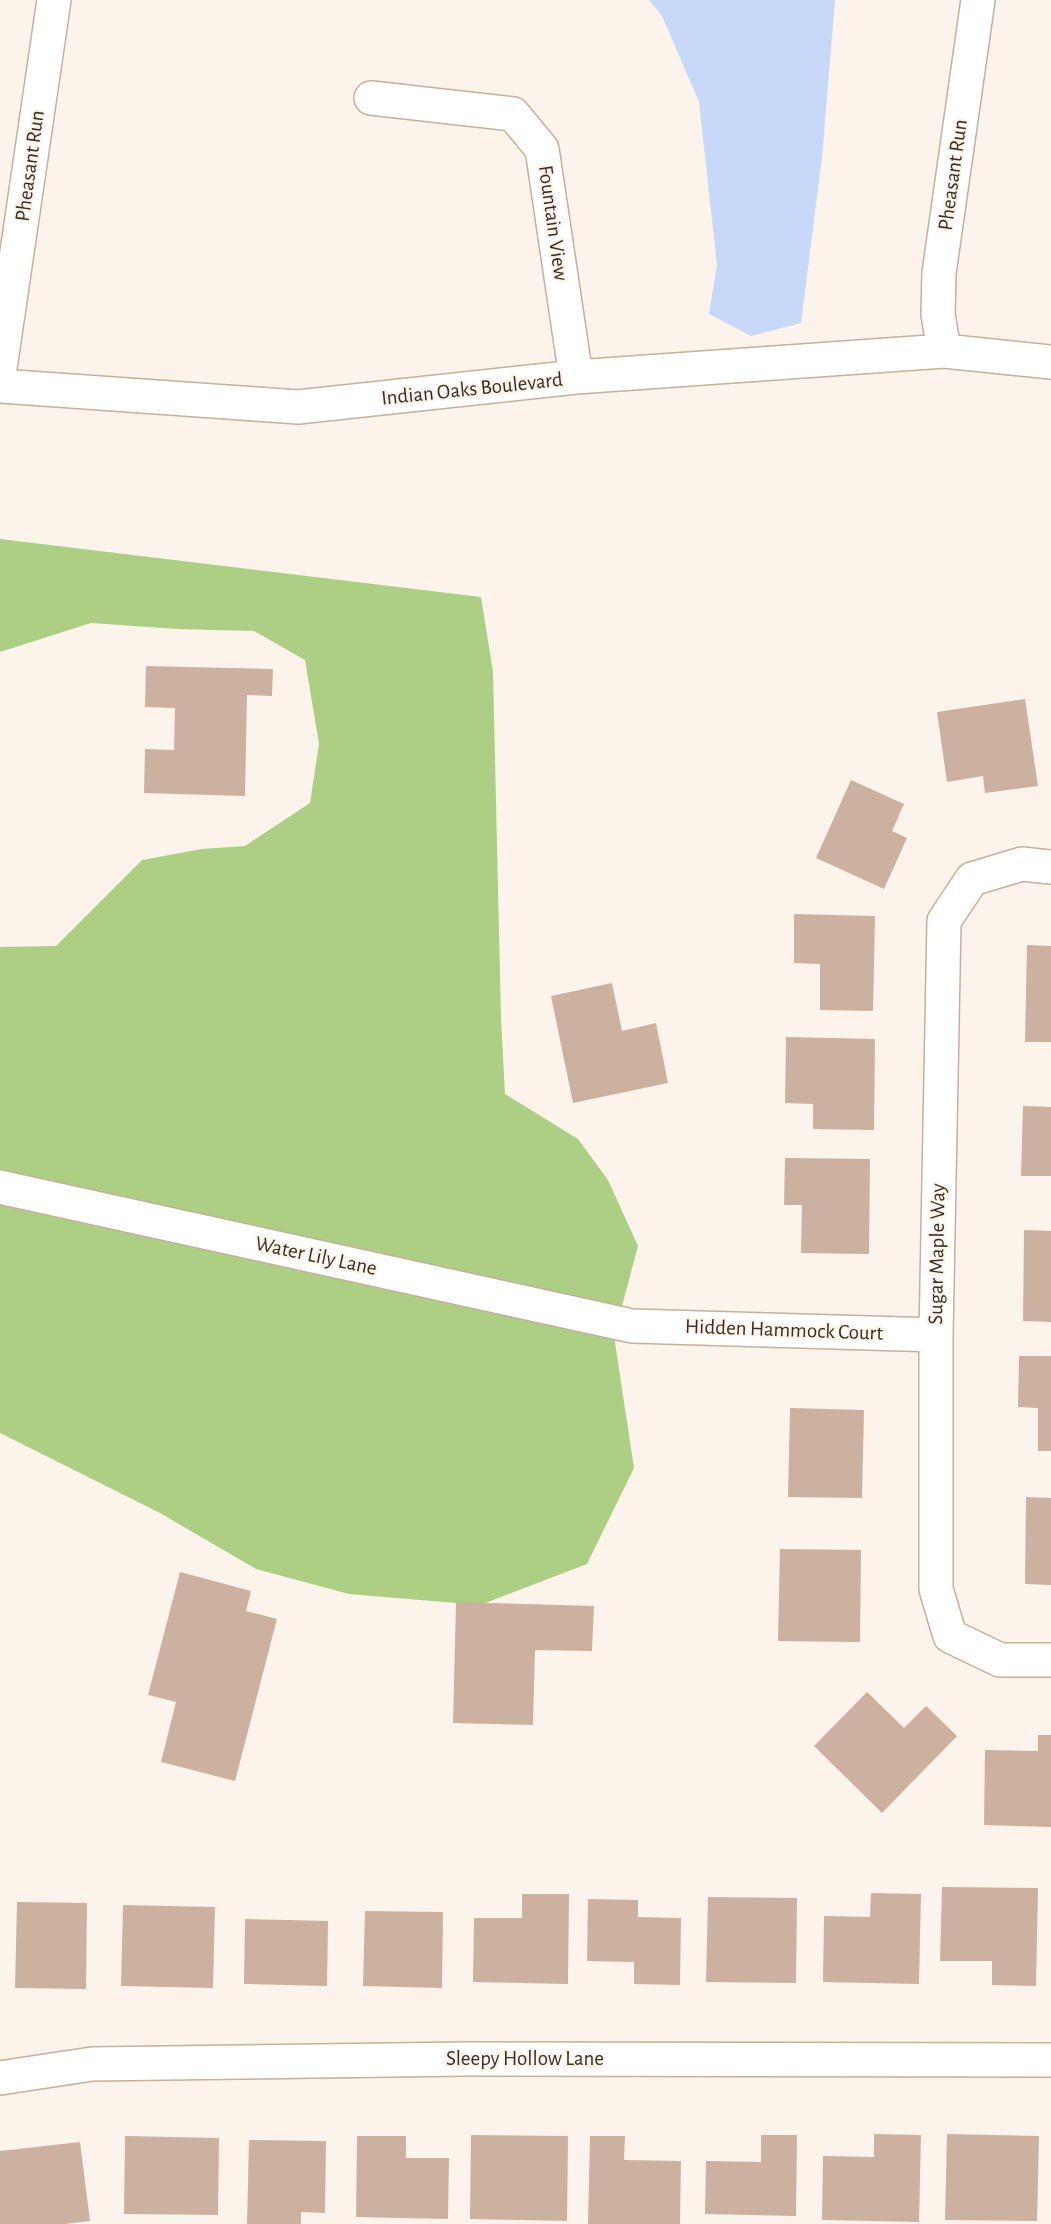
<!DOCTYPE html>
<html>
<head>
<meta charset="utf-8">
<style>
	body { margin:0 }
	canvas { display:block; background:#fcf3ea }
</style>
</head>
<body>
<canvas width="1051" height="2224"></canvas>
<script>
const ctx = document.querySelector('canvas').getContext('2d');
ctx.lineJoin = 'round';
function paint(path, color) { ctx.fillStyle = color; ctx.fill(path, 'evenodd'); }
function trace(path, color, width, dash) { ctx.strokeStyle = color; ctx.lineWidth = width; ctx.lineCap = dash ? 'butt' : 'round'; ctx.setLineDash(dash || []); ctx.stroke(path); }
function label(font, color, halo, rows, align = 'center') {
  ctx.font = font + ' "Alegreya Sans",sans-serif'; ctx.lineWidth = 4.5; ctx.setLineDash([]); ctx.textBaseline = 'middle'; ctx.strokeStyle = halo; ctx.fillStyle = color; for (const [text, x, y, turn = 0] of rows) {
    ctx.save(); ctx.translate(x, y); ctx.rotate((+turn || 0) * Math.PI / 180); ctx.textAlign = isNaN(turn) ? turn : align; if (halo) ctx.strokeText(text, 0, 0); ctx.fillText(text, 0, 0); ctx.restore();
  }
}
paint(new Path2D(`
	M0 539 481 597 493 672 501 1018 505 1094 578 1139 608 1180 638 1246 614 1336 634 1468 587 1564 480 1605 349 1594 256 1569 160 1513 0 1433V947L56 946 142 860 202 849 245 846 310 803 319 744 305 660 254 631 178 629 91 623 0 652Z`), '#accf83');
paint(new Path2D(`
	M649 0H835L822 157 801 323 751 336 709 314 717 265 699 102 662 16Z`), '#c7d8f8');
paint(new Path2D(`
	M146 666 273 669 272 696 247 695 245 796 144 793 145 749 174 750 175 708 145 707Z
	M1025 699 1038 786 985 793 983 776 947 782 937 712Z
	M851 780 904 804 892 831 907 838 884 889 816 858Z
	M794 914 875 916 873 1011 820 1010V964L794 963Z
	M1027 945 1051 946V1042H1025Z
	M612 983 622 1031 656 1023 668 1083 573 1103 551 996Z
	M786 1037 875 1039 874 1130 813 1129V1104L785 1103Z
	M1023 1106 1051 1107V1176H1021Z
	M785 1158 870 1159 869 1254 801 1253 802 1205H784Z
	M1024 1230 1051 1231V1322L1023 1321Z
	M1019 1356H1051V1451H1038V1408L1018 1407Z
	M790 1408 864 1410 862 1498 788 1497Z
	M1026 1497 1051 1498V1585L1025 1584Z
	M780 1549 861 1550 860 1642 778 1641Z
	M180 1572 251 1591 246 1611 277 1619 235 1781 161 1762 176 1702 148 1695Z
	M456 1602 594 1606 592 1651 535 1650 533 1725 453 1723Z
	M867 1692 904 1728 926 1706 957 1736 882 1813 814 1746Z
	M1038 1735H1051V1827L984 1825 985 1750 1038 1751Z
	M942 1887 1038 1888 1036 1986 992 1985V1961H940Z
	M871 1893 921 1894 919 1984 823 1982 824 1916 870 1917Z
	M522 1894H569L568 1984 473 1982 474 1918H522Z
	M708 1897 797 1898 796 1983 706 1982Z
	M588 1899 638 1900V1917L681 1918 680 1985 634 1984V1962L587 1961Z
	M17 1902 87 1903 86 1989 15 1988Z
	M123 1905 215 1907 213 1988 121 1986Z
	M365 1911 443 1912 442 1988 363 1986Z
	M245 1919 328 1921 327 1986 244 1984Z
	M874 2134 921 2135 919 2222 822 2220 823 2156 874 2157Z
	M947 2134 1039 2136 1037 2221 945 2220Z
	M471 2135 568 2136 567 2221 470 2219Z
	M761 2135H797L796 2216 705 2214 706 2161 761 2162Z
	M125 2136 219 2138 218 2215 124 2214Z
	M357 2136H406V2158H449L448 2219 356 2217Z
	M590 2136H625L624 2160 681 2161 680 2224H588Z
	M249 2140 326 2141 325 2213 301 2212V2224H247Z
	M80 2142 90 2221 65 2224H0V2151Z`), '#ccb1a0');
const street = new Path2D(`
	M371 98 513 114 542 149 576 377
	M944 351 938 314 939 273 978 0
	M0 368 54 0
	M0 386 298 407 576 377 944 351 1051 362
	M1051 867 1022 864 972 879 944 921 936 1335V1589L950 1636 1000 1660H1051
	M0 1187 632 1326 936 1335
	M0 2078 92 2064 467 2059 1051 2060`);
trace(street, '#c5b09a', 36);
trace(street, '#fff', 33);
label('21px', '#372f26', '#fcf3ea', [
	["Pheasant Run",30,166,-82],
	["Pheasant Run",953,175,-82],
	["Fountain View",553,223,82],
	["Indian Oaks Boulevard",472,389,-6],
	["Sugar Maple Way",937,1254,-89],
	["Water Lily Lane",316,1256,12],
	["Hidden Hammock Court",784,1330,2],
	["Sleepy Hollow Lane",525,2059]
]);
</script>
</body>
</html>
